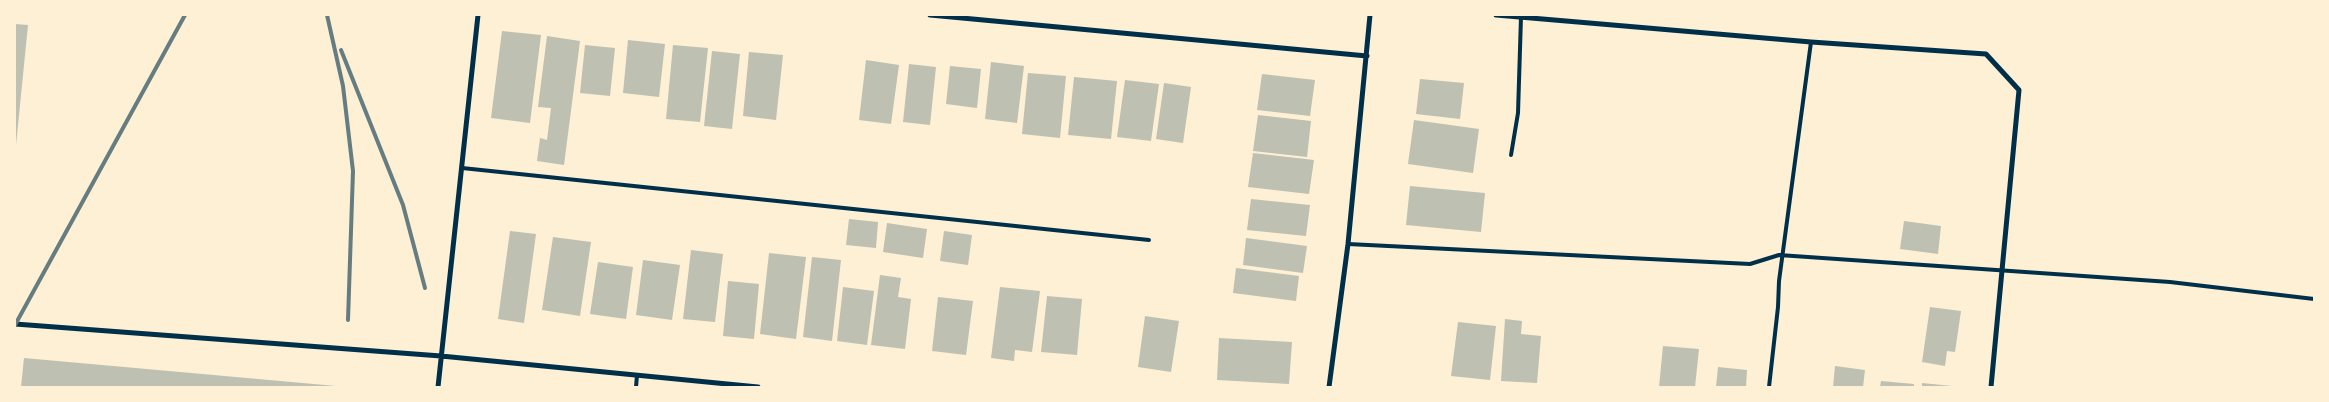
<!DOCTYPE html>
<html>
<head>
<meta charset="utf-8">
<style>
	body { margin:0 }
	#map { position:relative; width:2329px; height:402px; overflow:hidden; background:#fdf0d5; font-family:Poppins,sans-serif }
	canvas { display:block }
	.frame { position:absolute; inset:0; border:16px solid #fdf0d5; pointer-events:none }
</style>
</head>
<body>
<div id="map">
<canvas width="2329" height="402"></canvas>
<div class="frame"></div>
</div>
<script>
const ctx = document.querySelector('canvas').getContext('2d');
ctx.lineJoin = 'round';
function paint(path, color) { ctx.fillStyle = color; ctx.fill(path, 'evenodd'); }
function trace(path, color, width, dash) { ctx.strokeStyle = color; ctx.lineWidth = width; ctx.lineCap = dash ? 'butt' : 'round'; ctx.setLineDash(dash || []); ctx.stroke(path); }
paint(new Path2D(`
	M15 24 28 25 16 145H15Z
	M502 31 541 35 530 123 491 118Z
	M547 36 580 41 564 165 537 161 540 138 547 140 551 108 538 107Z
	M628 40 665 44 659 97 623 93Z
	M585 45 615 48 610 96 580 93Z
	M673 45 708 48 700 122 666 119Z
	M712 51 740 54 732 129 704 126Z
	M749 52 783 55 776 120 743 116Z
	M866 60 899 65 891 124 859 120Z
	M991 62 1024 66 1017 123 985 119Z
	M909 64 936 67 930 125 903 122Z
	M950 66 981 69 977 108 946 104Z
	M1028 73 1066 76 1060 138 1022 134Z
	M1262 74 1315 80 1310 116 1257 110Z
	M1074 77 1117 81 1111 139 1068 135Z
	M1420 79 1464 83 1460 119 1416 114Z
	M1125 80 1159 84 1151 141 1117 137Z
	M1164 83 1191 87 1183 143 1156 139Z
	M1258 115 1311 121 1307 157 1253 151Z
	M1414 120 1479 129 1473 173 1408 164Z
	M1253 153 1314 160 1309 194 1248 187Z
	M1410 186 1485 193 1481 232 1406 225Z
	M1251 199 1310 205 1306 236 1247 230Z
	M849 219 878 222 876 248 846 245Z
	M1904 221 1941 226 1938 254 1900 249Z
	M887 223 927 229 923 258 883 252Z
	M510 231 536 234 524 323 498 319Z
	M944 231 972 235 968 265 940 261Z
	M553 237 591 242 580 316 542 310Z
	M1246 238 1307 246 1303 273 1243 265Z
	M691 250 723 254 715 322 683 319Z
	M769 253 806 257 796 339 760 334Z
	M812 257 841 260 832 341 803 337Z
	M643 260 680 265 672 320 636 315Z
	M598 262 633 267 626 319 590 314Z
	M1236 268 1299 276 1296 301 1233 293Z
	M880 275 901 278 898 297 911 299 905 349 871 345Z
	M728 281 759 284 754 339 723 336Z
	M843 287 874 291 867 345 837 341Z
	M1000 287 1040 291 1032 352 1015 350 1014 361 991 358Z
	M1047 296 1082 299 1077 355 1041 352Z
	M938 297 973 301 966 355 932 351Z
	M1930 307 1961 311 1955 352 1947 351 1945 366 1922 362Z
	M1145 316 1179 321 1171 372 1138 367Z
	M1505 319 1522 321 1521 334 1541 336 1537 383 1501 381Z
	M1458 322 1496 326 1490 380 1451 376Z
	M1219 338 1292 342 1289 384 1217 380Z
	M1663 346 1699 349 1695 387H1659Z
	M24 358 336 386V387H21Z
	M1835 366 1865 370 1863 387H1833Z
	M1718 367 1747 370 1746 387H1716Z
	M1881 381 1914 384V387H1880Z
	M1922 383 1952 386V387H1922Z`), '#bec0b2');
trace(new Path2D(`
	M1511 155 1518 113 1521 17
	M462 168 1149 240
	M1348 244 1750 264 1779 255 2170 282 2314 299
	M636 387 637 375
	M1769 387 1778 307 1779 281 1811 42`), '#003049', 4);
trace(new Path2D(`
	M930 15 1367 56
	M1496 15 1811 42 1986 54 2019 90 1991 387
	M15 324 441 356 758 387
	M438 387 478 15
	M1329 387 1348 244 1370 15`), '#003049', 5);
trace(new Path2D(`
	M327 15 343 86 353 171 348 320
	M341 50 403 205 425 288
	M15 325 185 15`), '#657d81', 4);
</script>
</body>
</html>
